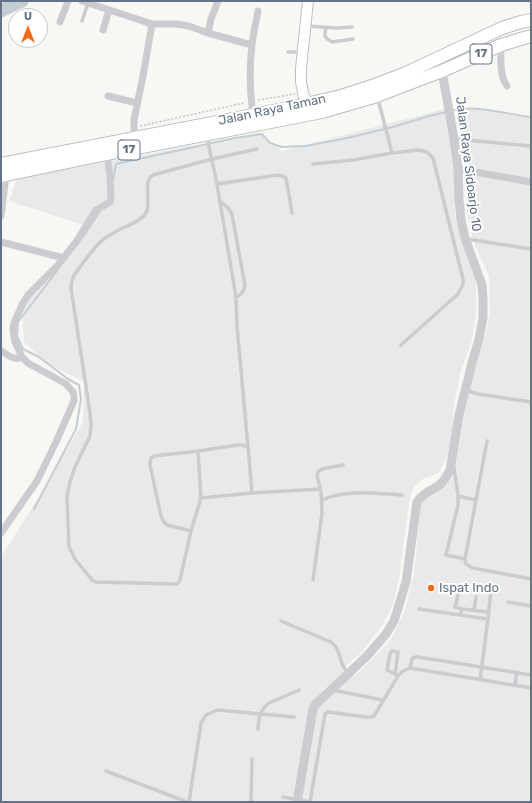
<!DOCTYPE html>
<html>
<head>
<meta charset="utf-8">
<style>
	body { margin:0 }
	#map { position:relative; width:532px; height:803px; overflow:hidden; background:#f7f8f4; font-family:Rubik,sans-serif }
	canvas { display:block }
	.frame { position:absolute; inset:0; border:2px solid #647388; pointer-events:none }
	.north { position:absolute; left:8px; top:8px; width:40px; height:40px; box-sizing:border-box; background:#fff; border:1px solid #c1c7cf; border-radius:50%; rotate:0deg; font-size:11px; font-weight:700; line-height:16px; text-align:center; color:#647388 }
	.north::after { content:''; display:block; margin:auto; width:14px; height:18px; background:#f46a18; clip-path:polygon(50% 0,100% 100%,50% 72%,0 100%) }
</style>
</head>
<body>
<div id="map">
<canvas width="532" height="803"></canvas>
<div class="frame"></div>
<div class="north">U</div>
</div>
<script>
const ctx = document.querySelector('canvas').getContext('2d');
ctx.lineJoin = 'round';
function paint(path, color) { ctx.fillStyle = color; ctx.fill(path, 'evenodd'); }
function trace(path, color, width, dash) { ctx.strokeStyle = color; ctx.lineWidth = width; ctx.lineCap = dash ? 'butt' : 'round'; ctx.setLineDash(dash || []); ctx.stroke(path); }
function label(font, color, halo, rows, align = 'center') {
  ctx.font = font + ' Rubik,sans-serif'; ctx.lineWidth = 4; ctx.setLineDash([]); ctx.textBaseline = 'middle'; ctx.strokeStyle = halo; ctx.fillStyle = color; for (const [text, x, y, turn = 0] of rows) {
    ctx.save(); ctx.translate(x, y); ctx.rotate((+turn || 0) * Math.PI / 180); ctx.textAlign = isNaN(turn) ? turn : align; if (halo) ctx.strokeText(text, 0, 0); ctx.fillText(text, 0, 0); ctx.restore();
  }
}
paint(new Path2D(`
	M457 106 531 117V802H1V557L42 492 83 422 84 382 47 363 24 342 22 307 86 226 9 201 17 179 259 133 282 151 445 109 454 162 455 216 463 246 476 282V315L472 340 461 370 454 404 452 435 447 456 439 473 424 478 414 487 409 502 399 579 393 605 381 627 361 653 344 668 356 675 390 641 405 610 414 573 421 500 447 484 453 476 471 378 484 341 490 314 489 276 474 243 468 220 466 197 467 170Z`), '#e8e9e8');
trace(new Path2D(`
	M451 111C478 104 504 114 531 117
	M113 180 116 164 235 138 262 134 270 143 282 147 305 146 343 139 393 127 429 116 447 112
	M83 237 100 211
	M34 509 76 429 81 399 79 385 68 379 39 357 23 349 17 336 18 322 57 271`), '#c5cdd4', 2);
trace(new Path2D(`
	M1 11 22 1`), '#c5cdd4', 13);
const secondary = new Path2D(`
	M308 1 301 68V82L303 93 309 109`);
const trunk = new Path2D(`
	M1 164 284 109 341 96 372 86 406 73 502 28 521 22 531 20
	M1 176 107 154 322 112 377 96 442 71 501 45 524 38 531 36`);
trace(secondary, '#bbbfc5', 12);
trace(trunk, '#b9bcc0', 14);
trace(new Path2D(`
	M258 100 295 94
	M140 126 244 103`), '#c0c2c5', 1.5, [2, 2]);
trace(new Path2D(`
	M82 21 88 3
	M306 26 337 28 352 27
	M326 28C324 36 324 38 332 42L353 39
	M288 52H301
	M207 138 217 184 236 297 237 326 248 447
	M455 139 531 146
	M392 153 419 150 427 152 433 158 463 279V284L458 294 401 345
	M313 164 353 160 392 153 378 99
	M217 184 278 175 282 176 286 178 292 213
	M221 202C226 206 230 208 232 215L245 285C244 292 242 294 236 297
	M467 239 531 249
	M465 390 478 394 531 402
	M198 451 201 498 191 531 180 580 177 584 96 582 92 580 75 559 69 547 67 496 70 482 75 467 90 436 91 424 90 413 71 288 72 281 74 275C82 265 94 246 104 239 110 235 116 231 123 228 131 224 141 221 146 213 152 203 142 181 153 175L212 159 257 149
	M454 467 458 496V505L446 555 465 559 466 564 473 568 531 579
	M458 496 476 500
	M201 498 252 493 320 489
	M322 500C347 489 376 493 402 495
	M191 531 167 525 164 522 161 516 150 465 151 458 154 456 198 451 238 445H242L248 447 252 493
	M465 559 487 441
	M313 580 322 513 321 492 317 476 318 472 322 469 343 465
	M458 595 455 607 462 609
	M508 602 531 606
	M419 609 488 619 480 680
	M474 610 476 597
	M460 614 462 609 489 612
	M488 619 491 589
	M281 621 331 642C333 644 336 646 337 649 342 659 340 666 349 673
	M410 668 412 659 415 657H418L531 675
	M395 674 398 652 392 651 390 654 387 670 398 676
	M515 685 517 672
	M332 690 383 700
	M258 729C259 717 259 711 269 703L299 690
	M106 771 187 802
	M283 797 310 802
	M189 802 201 723 206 715 217 710 294 717
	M251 802 252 759
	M310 802 325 714 328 712 366 717H371L374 716 398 676 403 671 410 668 531 688`), '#caccd0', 3.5);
trace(new Path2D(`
	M82 1 152 24H176L189 26 208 33 252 45
	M60 22 68 1
	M103 30 109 10
	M208 33 211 19 218 1
	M501 45C501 58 499 75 507 86
	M108 96 137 103
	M253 115C250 92 249 68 252 45 253 34 256 23 258 11
	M134 138V120L143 76 152 24
	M458 169 531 182
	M1 216 6 175
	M1 242 64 258
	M1 351C7 354 15 362 22 357
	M1 533 37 481 56 442 74 401V396L73 392 66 384 28 363 22 357 15 342 13 329 14 323 23 303 28 295 58 265 76 242 96 210 110 202 111 199 110 177 107 154`), '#caccd0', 7);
trace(new Path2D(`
	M297 802 313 709 315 705 367 656 386 634 394 621 406 582 417 502C424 492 429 492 438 486 444 482 447 476 450 470L459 415 472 363 479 339 483 318V299L482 285 465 238 461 220 459 200 458 169 454 139 442 71`), '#caccd0', 9);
trace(secondary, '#fff', 10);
trace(trunk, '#fff', 12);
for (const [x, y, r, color] of [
	[431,588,4,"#f46a18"]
]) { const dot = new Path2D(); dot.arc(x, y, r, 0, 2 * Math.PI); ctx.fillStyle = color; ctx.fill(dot); trace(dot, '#fff', 1.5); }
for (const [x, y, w] of [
	[481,54,22],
	[129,150,22]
]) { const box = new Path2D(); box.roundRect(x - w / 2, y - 10, w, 20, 3); ctx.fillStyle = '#fff'; ctx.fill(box); trace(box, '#647388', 1); }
label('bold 12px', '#647388', null, [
	["17",481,54],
	["17",129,150]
]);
label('13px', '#647388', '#fff', [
	["Jalan Raya Taman",272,110,-12],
	["Jalan Raya Sidoarjo 10",468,164,83]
]);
label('13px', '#647388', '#fff', [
	["Ispat Indo",439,588]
], 'left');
</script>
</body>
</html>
